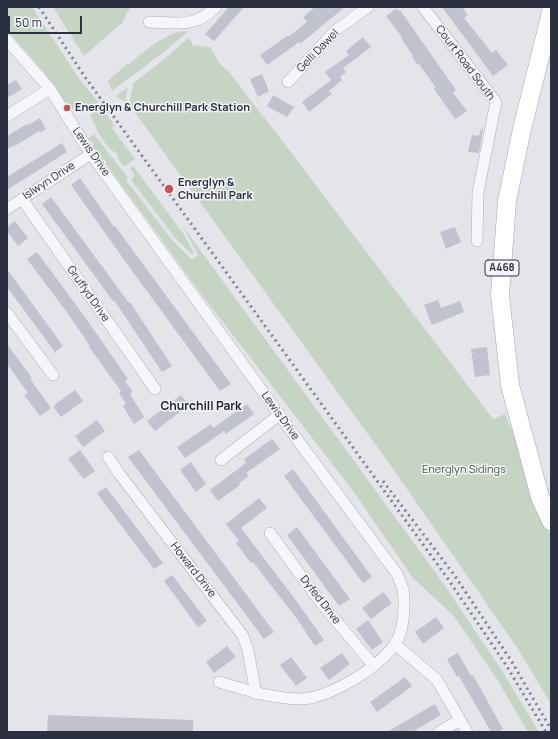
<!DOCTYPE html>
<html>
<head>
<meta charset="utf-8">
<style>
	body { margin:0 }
	#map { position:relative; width:558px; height:739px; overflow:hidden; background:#e3e5ea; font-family:Manrope,sans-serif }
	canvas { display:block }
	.frame { position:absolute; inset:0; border:8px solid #2b3041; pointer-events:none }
	.scale { position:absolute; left:8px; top:16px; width:74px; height:18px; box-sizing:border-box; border:2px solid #2b3041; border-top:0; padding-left:5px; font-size:12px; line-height:14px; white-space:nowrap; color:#2b3041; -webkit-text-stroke:3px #f2f4f7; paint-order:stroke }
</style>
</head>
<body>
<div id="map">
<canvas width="558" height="739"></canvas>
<div class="frame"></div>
<div class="scale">50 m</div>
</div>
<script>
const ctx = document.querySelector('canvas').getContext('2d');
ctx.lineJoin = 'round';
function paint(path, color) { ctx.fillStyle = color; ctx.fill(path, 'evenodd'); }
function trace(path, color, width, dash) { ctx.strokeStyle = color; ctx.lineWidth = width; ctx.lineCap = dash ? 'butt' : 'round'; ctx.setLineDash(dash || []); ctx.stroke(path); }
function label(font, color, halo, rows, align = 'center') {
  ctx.font = font + ' Manrope,sans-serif'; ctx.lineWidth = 3; ctx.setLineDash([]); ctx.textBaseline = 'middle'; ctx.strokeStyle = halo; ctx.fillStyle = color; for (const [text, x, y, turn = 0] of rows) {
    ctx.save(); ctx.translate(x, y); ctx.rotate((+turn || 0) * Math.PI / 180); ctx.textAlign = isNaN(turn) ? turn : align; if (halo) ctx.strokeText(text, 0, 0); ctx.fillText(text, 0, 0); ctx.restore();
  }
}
paint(new Path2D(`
	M7 7H32L80 80 98 102 80 113 75 107 70 110 43 71 7 30Z
	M53 7H133L129 9 122 23 84 56Z
	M182 31 187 32 165 51 112 91 108 81 127 64 128 65C143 52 163 35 182 31Z
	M188 38 192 42V45L210 47 220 64 229 72 290 151 493 419 505 414 517 442 545 524 551 536V704L518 649 391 466 129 104 133 85 132 84 168 56Z
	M128 87 125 102 116 96Z
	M101 107 115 126 112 128 135 159 124 167 118 159 117 153C105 149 95 126 90 115Z
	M94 134 128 178 126 180 172 240 192 260 198 255 182 225 443 583 501 669 539 732H528L498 681 454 616 413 578 353 491 202 295 88 139Z
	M133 166 185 236 194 253 192 254 177 240 131 180 135 176 130 168Z`), '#c6d4c4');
paint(new Path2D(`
	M229 7H244L214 41 205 34Z
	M315 7H345L300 44 299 42 267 65 260 55 287 36 288 37 307 22 303 17Z
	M442 7H462L468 15 464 18 492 53 496 50 508 65 493 76Z
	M396 9 398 11 400 10 456 90 453 93 467 111 455 119 434 89 436 88 419 64 418 65 412 57 413 56 401 38 402 37 386 16Z
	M363 37 371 47 343 68 346 72 340 77 342 80 329 91 332 94 309 112 302 102 331 80 325 72 349 55 346 51Z
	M262 74 269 91 258 97 250 79Z
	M16 80 22 89 7 98V85Z
	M273 95 294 107 287 117 267 106Z
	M40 118 46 129 40 133 39 131 15 146V145L7 149V136L27 124 28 125Z
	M481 129H483L479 153 468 152 472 135 479 136Z
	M62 143 67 152 7 190V177Z
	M80 178 114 227 115 226 231 384 220 391 130 268 71 185Z
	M51 197 129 303 130 302 172 366 162 372 114 300 113 301 42 204Z
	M15 221 28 238 18 246 7 231V227Z
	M455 227 461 242 446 249 440 232Z
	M37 252 82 313 128 379 125 381 133 392 130 394 144 417 134 424 123 406 126 404 119 393 121 391 89 347 90 346 69 315 27 259Z
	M7 269 63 346 55 352 7 287Z
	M438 300 441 308 460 301 464 312 432 325 424 305Z
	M7 344 32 378 30 379 51 408 40 416 24 395 28 393 7 364Z
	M487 347 490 375 475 377 471 349Z
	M75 390 83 401 61 417 53 406Z
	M181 395 189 405 155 431 147 421Z
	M247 404 254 414 226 434 224 431 185 458 177 447 211 424 213 428Z
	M97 420 105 431 83 447 75 436Z
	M272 439 280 449 246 473 249 476 239 483 240 485 218 501 210 490 246 463 244 459Z
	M80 450 95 471 84 479 68 459Z
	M139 450 274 632 264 639 128 457Z
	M191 462 206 484 196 492 180 470Z
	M293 469 372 577 363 583 284 476Z
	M106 487 163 563 154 569 102 500 97 493Z
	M259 498 267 508 241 528 298 603 324 640 315 646 297 619 253 562 251 563 236 543 239 541 226 524Z
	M297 527 350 599 339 606 287 535Z
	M172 575 207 621 198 627 164 581Z
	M383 592 392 603 371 619 362 608Z
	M436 617 444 628 423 644 415 632Z
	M368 620 383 642 372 650 356 629Z
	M227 646 236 657 214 673 206 662Z
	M342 653 350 664 329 680 320 668Z
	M458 653 471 676 473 675 503 729 498 732H491L459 676 457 677 447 659Z
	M291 657 307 678 296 686 280 665Z
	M405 677 412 686 377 712 370 702Z
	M435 704 441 715 412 732H387Z
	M48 715 193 720V732H47Z`), '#c0c3cd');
const minor = new Path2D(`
	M423 7 496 102 478 192 477 241
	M149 22C176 23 195 28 216 7
	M7 40 50 89 91 154 302 446 397 574C399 579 401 584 403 589 405 600 404 623 400 634 391 662 331 698 302 699 273 699 246 690 219 682
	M288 82 336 30 368 7
	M7 116 50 89
	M22 199 155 389
	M7 209 91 154
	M7 313 53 375
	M108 457 118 472 243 636 248 650 256 694
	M221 460 279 415
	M270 533 321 603 373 665
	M395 644 437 680 467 732
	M439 732 460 720`);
const primary = new Path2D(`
	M551 13 522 129 507 201 500 295 510 385 540 497 551 521`);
trace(minor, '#acafb7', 12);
trace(primary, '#a3a7b5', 19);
trace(minor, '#f5f6f9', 11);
trace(primary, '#fff', 18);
trace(new Path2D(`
	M39 7 85 77 448 579 506 665 546 732
	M383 481 455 576 512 662 549 726`), '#7d8293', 3, [2, 4]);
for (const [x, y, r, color] of [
	[67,108,4,"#c75050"],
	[169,189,5,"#c75050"]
]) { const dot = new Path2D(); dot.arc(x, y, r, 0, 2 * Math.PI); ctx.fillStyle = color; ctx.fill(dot); trace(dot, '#f2f4f7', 1.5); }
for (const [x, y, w] of [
	[502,268,34]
]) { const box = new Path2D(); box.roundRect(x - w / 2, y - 8, w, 16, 3); ctx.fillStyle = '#f2f4f7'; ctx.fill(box); trace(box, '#2b3041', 1); }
label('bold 10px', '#2b3041', null, [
	["A468",502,268]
]);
label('11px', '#2b3041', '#f2f4f7', [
	["Gelli Dawel",318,51,-46],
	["Court Road South",465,63,53],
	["Lewis Drive",91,152,55],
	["Islwyn Drive",49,181,-33],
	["Gruffyd Drive",88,294,55],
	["Lewis Drive",280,416,54],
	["Howard Drive",193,570,52],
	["Dyfed Drive",320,600,52]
]);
label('bold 11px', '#2b3041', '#f2f4f7', [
	["Energlyn & Churchill Park Station",75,108],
	["Energlyn &",178,183],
	["Churchill Park",178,196]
], 'left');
label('11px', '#3b5c39', '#f2f4f7', [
	["Energlyn Sidings",464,470]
]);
label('bold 12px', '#1d2232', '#f2f4f7', [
	["Churchill Park",201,407]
]);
</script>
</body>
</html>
